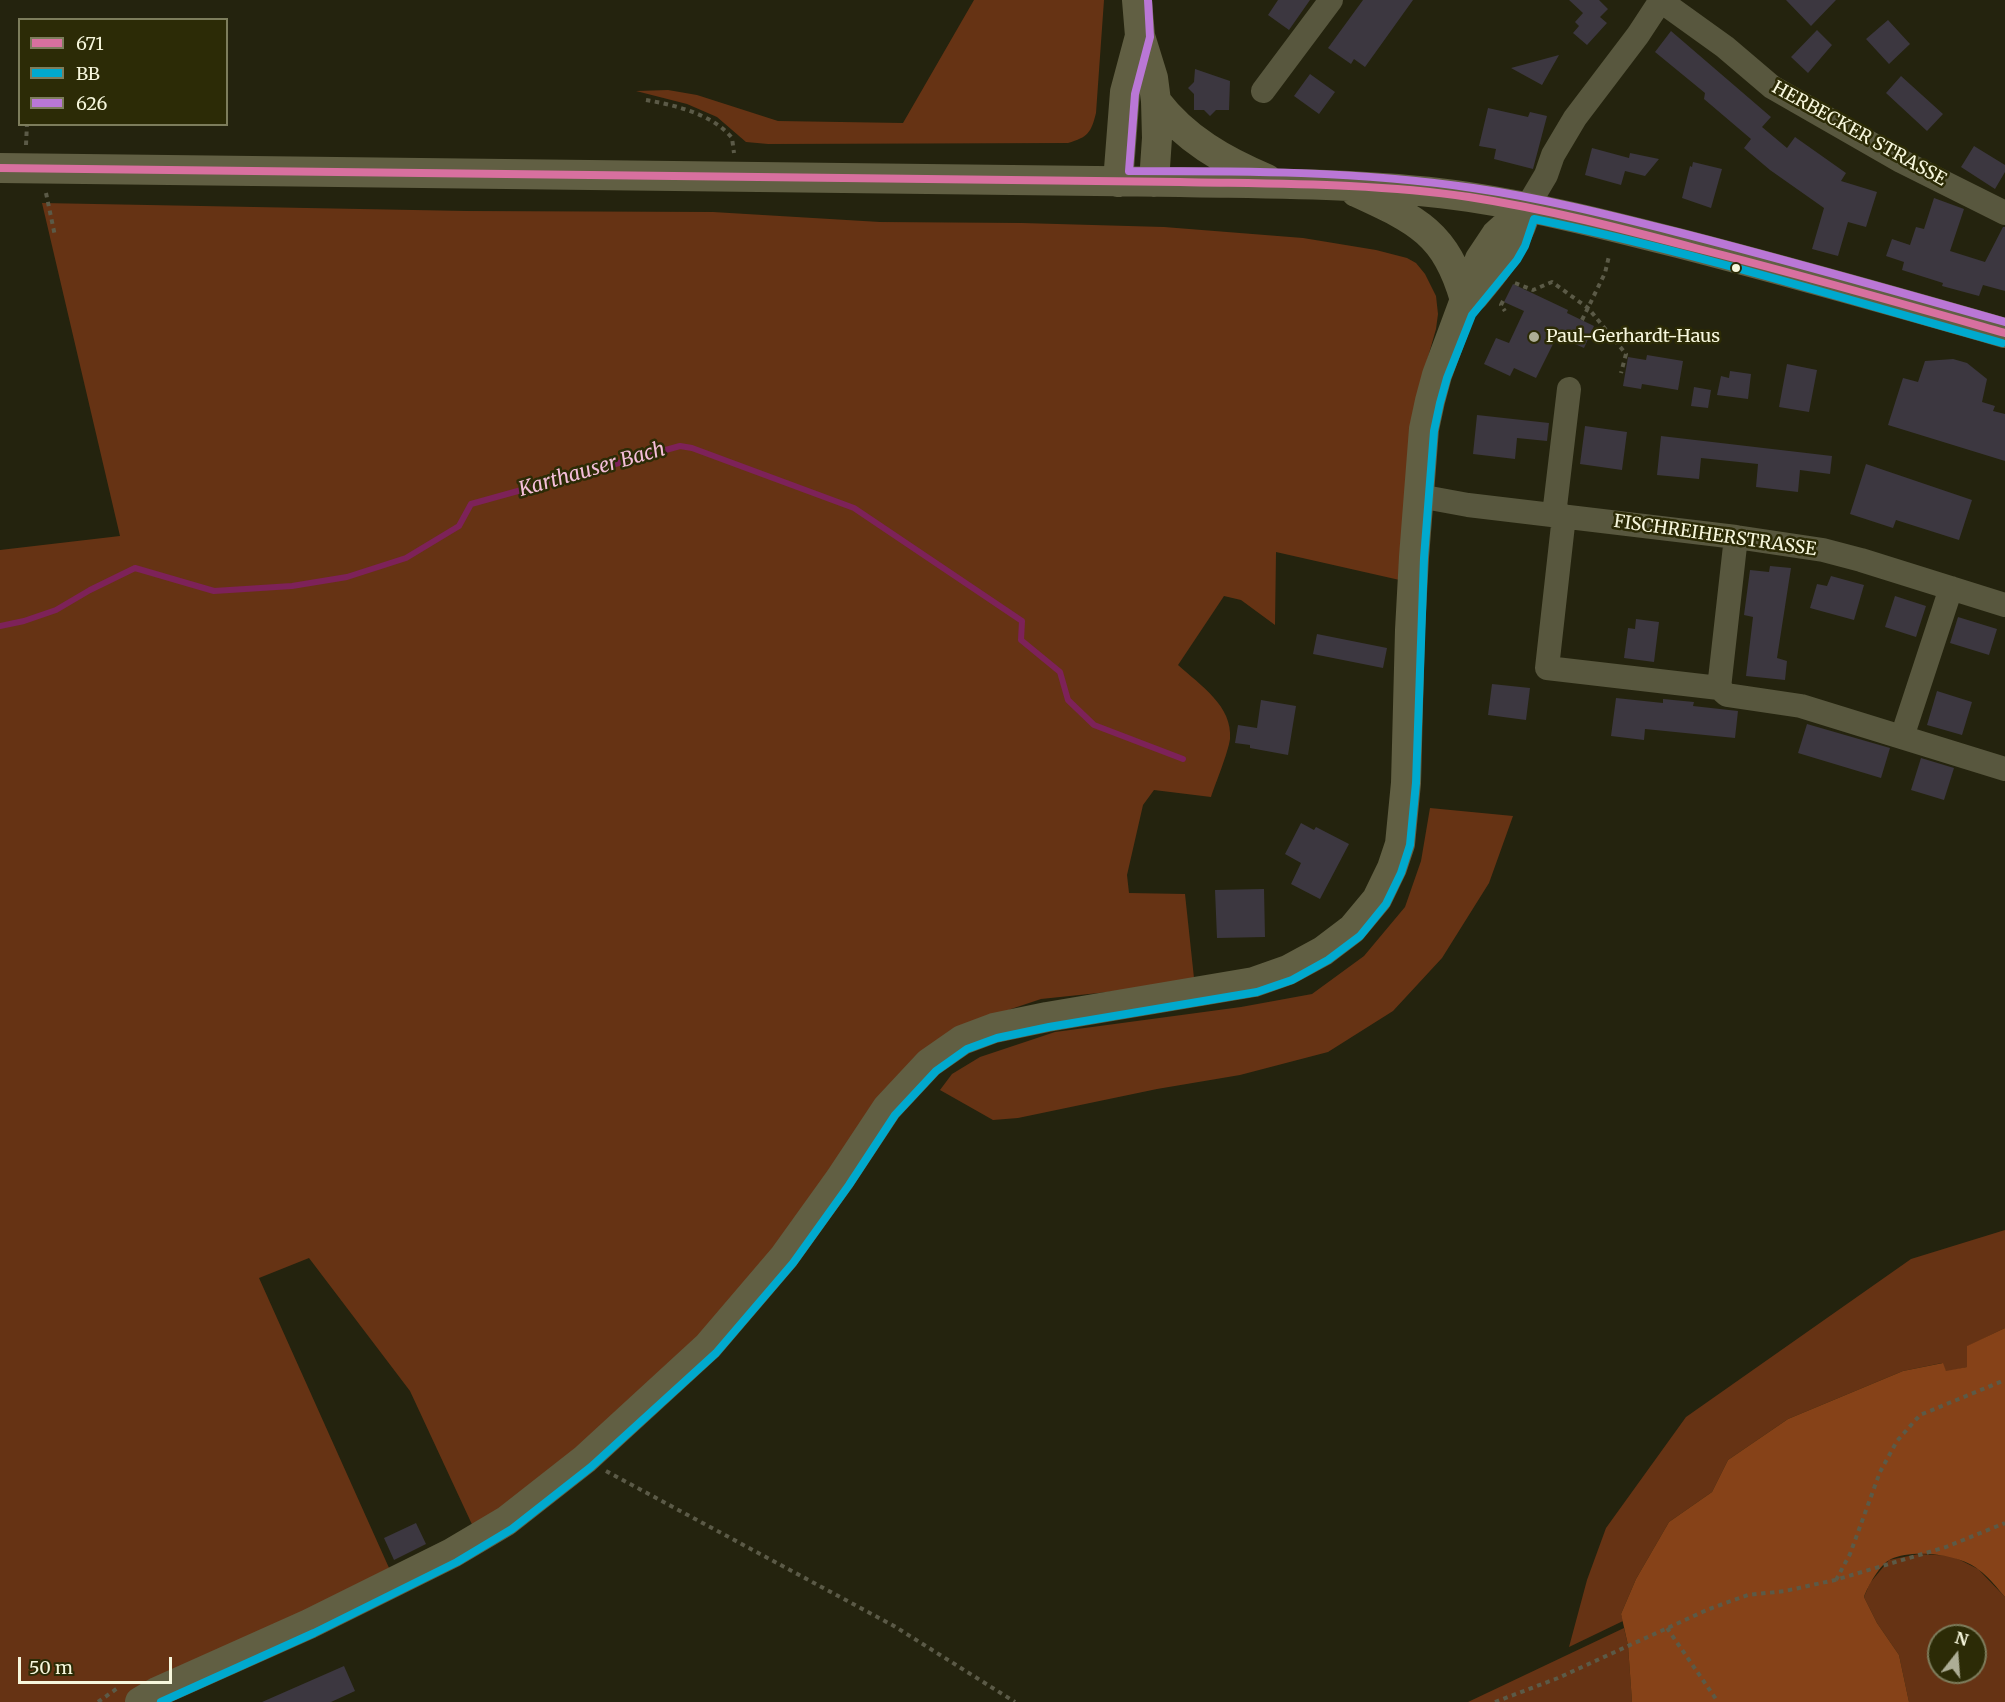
<!DOCTYPE html>
<html>
<head>
<meta charset="utf-8">
<style>
	body { margin:0 }
	#map { position:relative; width:2005px; height:1702px; overflow:hidden; background:#24230e; font-family:Merriweather,serif }
	canvas { display:block }
	.legend { position:absolute; left:18px; top:18px; width:210px; height:108px; box-sizing:border-box; background:#2c2b06; border:2px solid #7d7d5c; margin:0; padding:8px 10px; list-style:none; font-size:18px; color:#f7f7dd }
	.legend li { display:flex; align-items:center; gap:12px; height:30px }
	.legend b { width:30px; border:2px solid #7d7d5c }
	.north { position:absolute; left:1927px; top:1624px; width:60px; height:60px; box-sizing:border-box; background:#2c2b06; border:2px solid #7d7d5c; border-radius:50%; rotate:17deg; font-size:16px; font-weight:700; line-height:24px; text-align:center; color:#f7f7dd }
	.north::after { content:''; display:block; margin:auto; width:21px; height:27px; background:#adad95; clip-path:polygon(50% 0,100% 100%,50% 72%,0 100%) }
	.scale { position:absolute; left:18px; top:1657px; width:154px; height:27px; box-sizing:border-box; border:3px solid #f7f7dd; border-top:0; padding-left:8px; font-size:18px; line-height:21px; white-space:nowrap; color:#f7f7dd; -webkit-text-stroke:4px #2c2b06; paint-order:stroke }
</style>
</head>
<body>
<div id="map">
<canvas width="2005" height="1702"></canvas>
<ul class="legend">
<li><b style="height:8px;background:#d8709f"></b>671</li>
<li><b style="height:8px;background:#00a9ce"></b>BB</li>
<li><b style="height:8px;background:#ba77d6"></b>626</li>
</ul>
<div class="north">N</div>
<div class="scale">50 m</div>
</div>
<script>
const ctx = document.querySelector('canvas').getContext('2d');
ctx.lineJoin = 'round';
function paint(path, color) { ctx.fillStyle = color; ctx.fill(path, 'evenodd'); }
function trace(path, color, width, dash) { ctx.strokeStyle = color; ctx.lineWidth = width; ctx.lineCap = dash ? 'butt' : 'round'; ctx.setLineDash(dash || []); ctx.stroke(path); }
function label(font, color, halo, rows, align = 'center') {
  ctx.font = font + ' Merriweather,serif'; ctx.lineWidth = 5; ctx.setLineDash([]); ctx.textBaseline = 'middle'; ctx.strokeStyle = halo; ctx.fillStyle = color; for (const [text, x, y, turn = 0] of rows) {
    ctx.save(); ctx.translate(x, y); ctx.rotate((+turn || 0) * Math.PI / 180); ctx.textAlign = isNaN(turn) ? turn : align; if (halo) ctx.strokeText(text, 0, 0); ctx.fillText(text, 0, 0); ctx.restore();
  }
}
paint(new Path2D(`
	M974 0H1104L1096 113C1091 133 1088 137 1068 143L768 144 746 142 717 117 687 104 636 91 668 90 697 95 778 121 903 123Z
	M42 203 467 211 713 212 880 222 1022 223 1164 227 1303 238 1376 250 1407 258 1416 263 1425 274 1436 296 1438 314 1436 329 1420 385 1404 581 1276 552 1275 625 1241 600 1224 596 1178 665C1200 685 1233 706 1230 739 1228 753 1216 782 1211 797L1154 790 1143 805 1127 875 1129 893 1185 894 1194 978 1127 990 1041 999 1011 1009 960 1037 704 1339 476 1533 410 1391 309 1258 259 1278 394 1579 150 1702H0V550L120 536Z
	M1430 808 1513 816 1489 883 1442 958 1393 1011 1328 1052 1240 1075 1157 1089 1018 1118 993 1120 940 1090 952 1074 980 1057 1055 1032 1241 1007 1312 994 1364 956 1405 907 1421 861Z
	M2005 1230V1328L1968 1346 1967 1367 1946 1372 1942 1363 1903 1371 1788 1419 1728 1460 1712 1492 1669 1522 1636 1579 1621 1614 1623 1621 1569 1647 1587 1580 1606 1528 1686 1417 1911 1259Z
	M1919 1554 1952 1556 1978 1569 2005 1597V1702H1909L1899 1655 1877 1623 1864 1597 1870 1583 1889 1560ZM1939 1636H1975V1672H1939Z
	M1624 1628 1628 1645 1632 1702H1468Z`), '#663314');
paint(new Path2D(`
	M2005 1328V1597C1997 1588 1989 1577 1979 1570 1960 1554 1913 1549 1891 1559 1880 1564 1868 1586 1864 1597L1877 1623 1899 1655 1909 1702H1632L1628 1645 1621 1614 1636 1579 1669 1522 1712 1492 1728 1460 1788 1419 1903 1371 1943 1363 1946 1371 1967 1367V1346Z`), '#864218');
trace(new Path2D(`
	M0 626 24 621 56 610 90 590 135 568 214 591 292 586 347 577 406 558 459 526 471 504 680 446 692 448 854 508 1022 621 1021 640 1060 672 1068 700 1094 725 1183 759`), '#7d2259', 6);
paint(new Path2D(`
	M1278 0H1310L1289 30 1268 15Z
	M1363 0H1413L1365 67 1354 59 1351 64 1328 48Z
	M1569 0H1599L1608 9 1600 17 1607 23 1587 45 1573 33 1579 26 1575 22 1583 13Z
	M1786 0H1836L1811 26Z
	M1888 20 1910 44 1889 64 1866 39Z
	M1817 30 1832 45 1808 73 1791 57Z
	M1671 31 1771 117 1762 127 1787 148 1795 137 1846 173 1841 181 1877 192 1866 227 1848 222 1838 256 1812 249 1824 208 1770 170 1744 148 1751 139 1704 99 1705 93 1655 52Z
	M1559 55 1542 85 1511 68Z
	M1195 69 1230 81 1229 110H1216L1210 116 1204 110H1194V94L1188 88 1194 82Z
	M1310 74 1335 92 1319 114 1294 96Z
	M1901 76 1943 114 1927 131 1886 93Z
	M1488 108 1528 117 1530 112 1547 116 1533 169 1494 159 1496 149 1479 146Z
	M1974 146 2005 165V172L1995 189 1961 167Z
	M1592 148 1629 158 1630 153 1659 159 1645 176 1625 171 1621 185 1585 175Z
	M1693 162 1722 169 1711 208 1682 198 1690 166 1692 167Z
	M1934 198 1964 209 1950 251 1985 262 2003 227H2005V291L1983 285 1979 296 1942 286 1943 283 1902 270 1904 262 1886 256 1892 239 1910 245 1916 227 1924 229Z
	M1513 284 1568 310 1567 313 1594 326 1584 348 1557 336 1536 378 1514 368 1510 376 1484 364 1496 338 1509 343 1524 311 1504 302Z
	M1647 355 1683 361 1678 390 1642 384 1641 389 1623 386 1628 357 1646 360Z
	M1953 359 1967 363 1987 379 1982 402 1995 406 1993 411 2005 414V461L1888 425 1903 378 1918 382 1925 361Z
	M1787 364 1817 370 1809 412 1779 407Z
	M1730 371 1751 374 1748 399 1717 395 1721 376 1729 378Z
	M1694 387 1711 390 1708 408 1691 406Z
	M1477 415 1549 423 1547 441 1517 438 1515 459 1473 454Z
	M1585 426 1627 432 1622 470 1580 464Z
	M1661 436 1832 456 1830 474 1800 470 1798 492 1756 487 1758 464 1701 458 1699 479 1657 475Z
	M1866 464 1972 500 1959 540 1896 520 1893 528 1850 514Z
	M1770 566 1791 568 1777 658 1787 661 1785 680 1746 676 1753 617 1744 615 1750 570 1769 572Z
	M1831 576 1864 585 1854 620 1810 608 1817 584 1827 586Z
	M1895 596 1926 606 1916 637 1885 627Z
	M1958 617 1997 629 1989 655 1950 643Z
	M1636 619 1659 622 1654 662 1624 658 1628 628 1635 629Z
	M1317 634 1387 648 1383 668 1313 654Z
	M1492 684 1530 688 1526 720 1488 715Z
	M1937 691 1972 702 1962 735 1927 725Z
	M1616 698 1663 703V699L1694 702 1693 706 1738 711 1735 738 1645 729 1644 740 1611 736Z
	M1261 700 1296 706 1288 755 1250 748V745L1235 743 1238 725 1257 728Z
	M1807 724 1890 748 1881 778 1798 753Z
	M1921 758 1954 768 1944 800 1911 790Z
	M1301 823 1314 830 1316 827 1349 844 1320 899 1291 884 1301 863 1285 854Z
	M1264 889 1265 937 1217 938 1215 890Z
	M416 1523 426 1544 394 1560 384 1538Z
	M344 1666 355 1691 331 1702H262Z`), '#3c3740');
trace(new Path2D(`
	M646 100C674 105 713 114 732 138L734 153
	M26 145 27 124
	M46 193 55 236
	M1515 283 1533 290 1552 282 1588 308 1626 354 1621 373
	M1503 301 1501 305 1505 311
	M1582 320 1605 273 1609 256
	M606 1471 894 1626 1015 1702
	M1836 1580 1850 1554 1880 1472 1897 1441 1920 1415 2005 1380
	M1667 1628 1718 1702
	M98 1702 119 1687
	M1495 1702 1558 1678 1709 1609 1748 1595 1785 1591 1835 1580 1946 1547 2005 1523`), '#5b5a47', 4, [4.5, 4.5]);
trace(new Path2D(`
	M1661 1 1725 47 1772 87 1901 161 2005 213
	M1263 91 1331 0
	M1527 207 1546 175 1553 155 1575 118 1638 35 1661 0
	M1419 496 1468 505 1736 537 1823 550 1861 560 2005 605
	M1554 515 1569 389
	M1564 516 1547 668 1719 688 1736 537
	M1719 688 1727 695 1801 706 2005 769
	M1902 737 1951 588`), '#58573e', 24);
trace(new Path2D(`
	M1137 0 1140 36 1153 78 1156 101 1157 138 1154 182
	M1156 101C1185 139 1224 161 1267 179
	M0 168 1180 182C1276 184 1374 183 1469 197 1541 208 1611 226 1682 244 1790 272 1897 302 2005 333
	M1118 182 1125 92 1140 36
	M1356 192C1417 220 1446 233 1465 300
	M1474 296C1496 270 1514 248 1525 215
	M140 1702 157 1692 309 1624 452 1553 506 1521 585 1459 708 1346 784 1257 840 1179 887 1108 929 1063 962 1040 994 1028 1047 1017 1254 982 1288 970 1323 951 1352 929 1377 899 1392 868 1400 844 1406 783 1410 630 1414 557 1424 429 1430 401 1437 375 1480 259 1496 235 1527 207`), '#615f43', 30);
trace(new Path2D(`
	M0 168 1180 182C1276 184 1374 183 1469 197 1547 209 1623 229 1699 249 1802 275 1903 304 2005 333`), '#d8709f', 8);
trace(new Path2D(`
	M161 1702 314 1633 457 1562 512 1529 591 1467 716 1353 793 1263 849 1185 895 1115 936 1071 967 1049 997 1038 1049 1027 1257 992 1292 980 1328 960 1360 936 1386 904 1401 873 1410 845 1416 783 1424 558 1434 431 1440 403 1447 378 1472 315 1517 260 1525 246 1534 219C1691 251 1848 300 2002 343`), '#00a9ce', 8);
trace(new Path2D(`
	M1148 0 1150 37 1135 94 1129 171C1244 171 1359 171 1473 188 1542 198 1610 215 1677 232 1787 260 1896 291 2005 322`), '#ba77d6', 8);
for (const [x, y, r, color] of [
	[1736,268,5,"#f7f7dd"],
	[1534,337,6,"#adad95"]
]) { const dot = new Path2D(); dot.arc(x, y, r, 0, 2 * Math.PI); ctx.fillStyle = color; ctx.fill(dot); trace(dot, '#2c2b06', 2); }
label('18px', '#f7f7dd', '#2c2b06', [
	["HERBECKER STRASSE",1859,134,29],
	["FISCHREIHERSTRASSE",1715,536,8]
]);
label('18px', '#f7f7dd', '#2c2b06', [
	["Paul-Gerhardt-Haus",1546,337]
], 'left');
label('italic 20px', '#f4bed9', '#2c2b06', [
	["Karthauser Bach",592,470,-16]
]);
</script>
</body>
</html>
